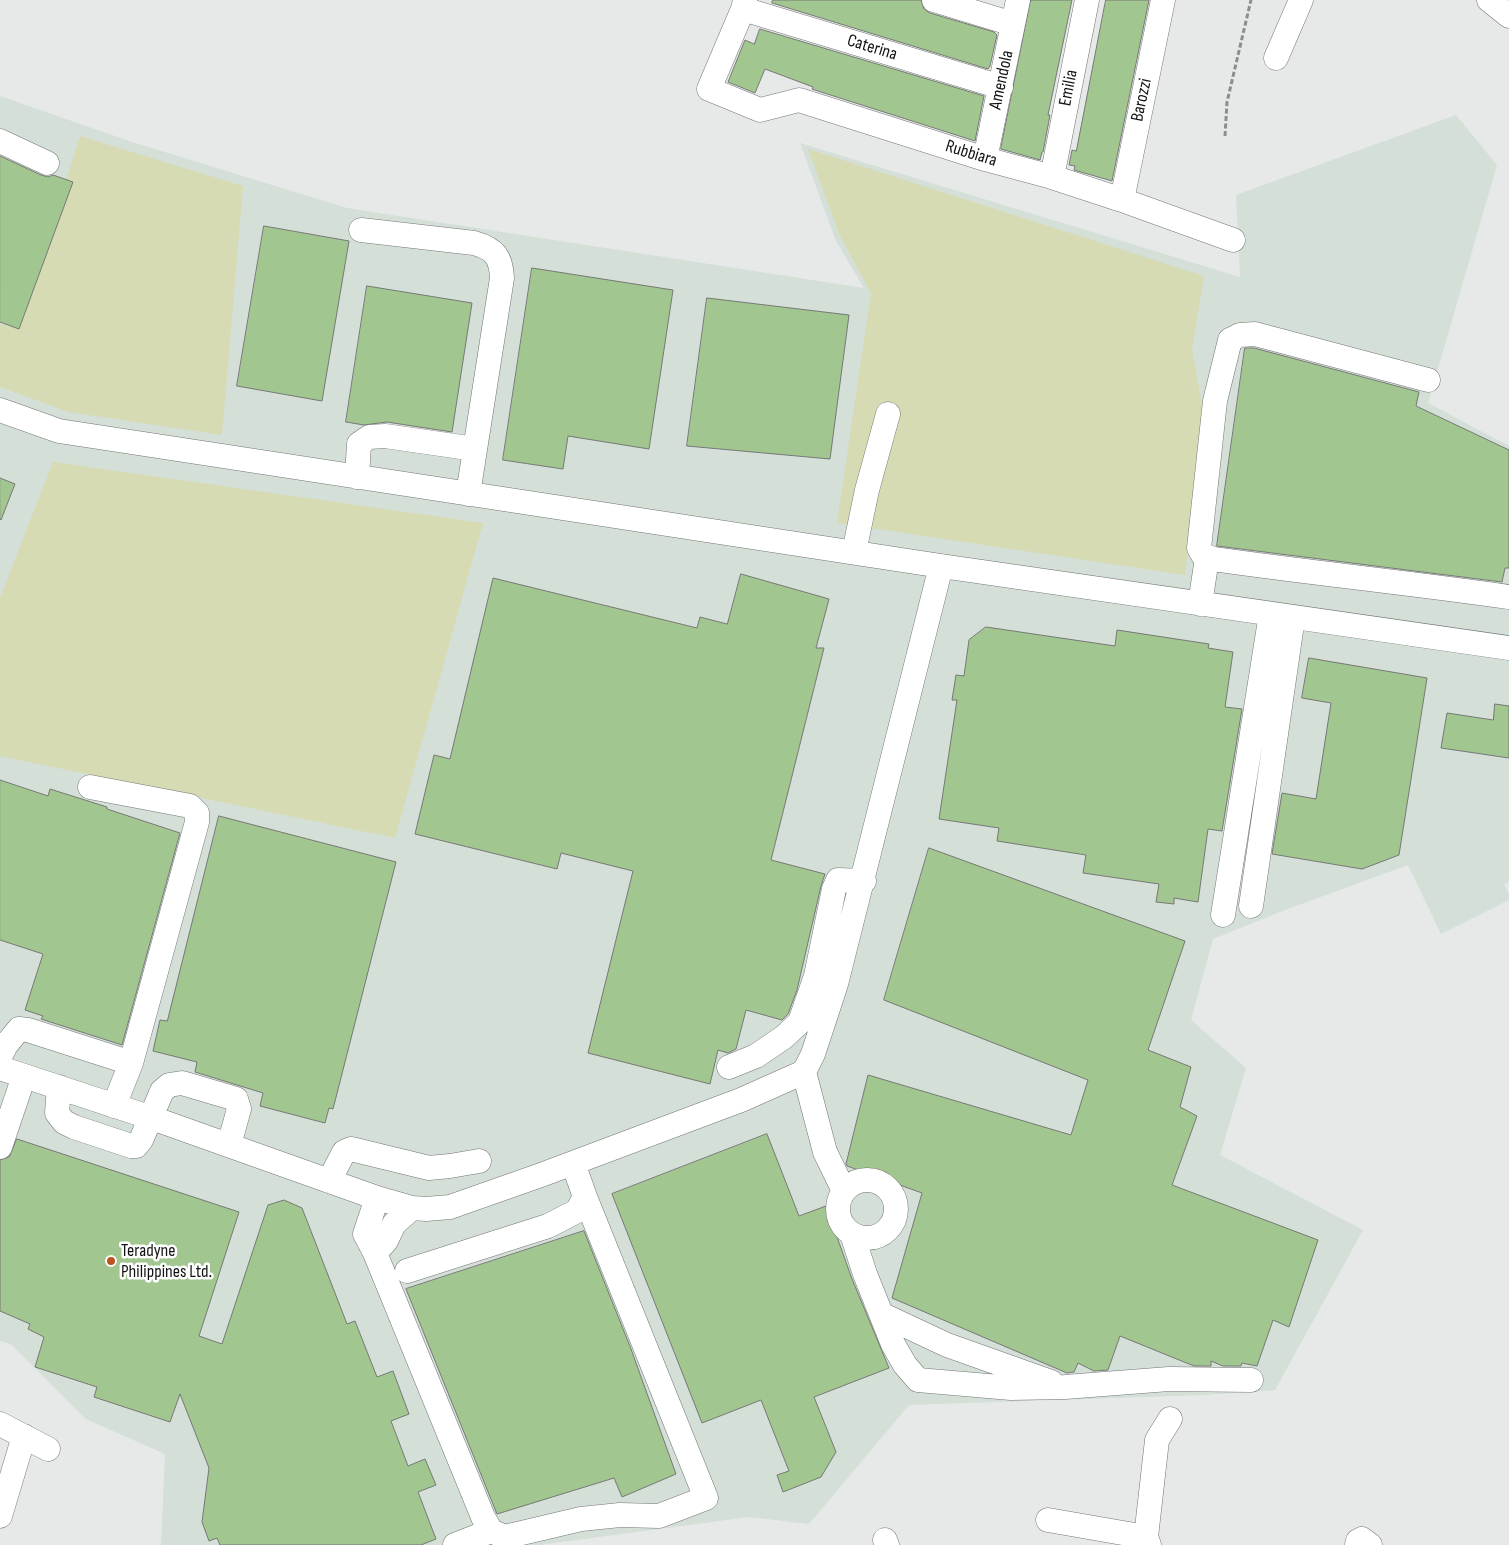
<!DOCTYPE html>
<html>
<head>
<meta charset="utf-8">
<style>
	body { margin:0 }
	canvas { display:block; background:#e6e9e7 }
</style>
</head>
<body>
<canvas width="1509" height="1545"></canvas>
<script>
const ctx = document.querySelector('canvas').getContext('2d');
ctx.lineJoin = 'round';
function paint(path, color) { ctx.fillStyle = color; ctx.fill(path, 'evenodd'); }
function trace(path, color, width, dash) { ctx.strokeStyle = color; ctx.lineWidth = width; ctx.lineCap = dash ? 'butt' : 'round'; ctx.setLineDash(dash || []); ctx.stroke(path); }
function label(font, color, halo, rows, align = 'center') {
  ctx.font = font + ' "Sofia Sans Condensed",sans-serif'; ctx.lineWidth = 5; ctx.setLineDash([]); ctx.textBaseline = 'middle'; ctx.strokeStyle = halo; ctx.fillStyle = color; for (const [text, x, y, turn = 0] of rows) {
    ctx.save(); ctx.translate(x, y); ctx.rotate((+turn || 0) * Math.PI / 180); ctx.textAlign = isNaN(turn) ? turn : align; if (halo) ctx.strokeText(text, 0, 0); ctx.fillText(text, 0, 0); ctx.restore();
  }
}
paint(new Path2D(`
	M0 96 132 142 347 208 864 288 836 241 800 143 1240 277 1236 195 1456 115 1497 165 1428 403 1509 446V882L1504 884 1509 895V900L1441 934 1408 865 1285 910 1213 939 1191 1020 1246 1068 1220 1155 1363 1230 1275 1390 1204 1395 909 1405 809 1524 749 1517 539 1545H161L165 1454 86 1419 11 1344 0 1341Z`), '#d4dfd8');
paint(new Path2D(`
	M80 136 243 186 222 435 69 412 0 387V324L19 329Z
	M808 149 1204 276 1192 349 1203 411 1185 575 837 523 871 293 840 236Z
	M53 462 483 523 395 838 0 756V598Z`), '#d7dbb3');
const building = new Path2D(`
	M773 0H921L924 9 930 13 994 32 997 35 990 66 988 69 772 3Z
	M1031 0H1072L1048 115H1050L1043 152H1042L1040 160 1001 149Z
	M1106 0H1149L1112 181 1074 170 1075 166 1069 165 1072 150 1076 151Z
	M760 29 984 96 975 141 821 92 812 89 813 87 765 69 755 93 728 82 745 40 754 44Z
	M0 156 41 175 48 177 53 175 73 182 19 329 0 322Z
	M264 226 349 241 322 401 237 386Z
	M532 268 673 290 649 449 568 436 563 469 503 460Z
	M367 286 472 303 452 432 387 422 364 425 346 422Z
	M707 298 849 315 830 459 687 446Z
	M1245 348H1254L1419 392 1416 406 1509 450V568H1505L1502 582 1217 546Z
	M0 478 15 484 1 520 0 519Z
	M741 574 829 599 816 648H824L771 860 825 874 821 886 797 990 788 1014 782 1020 746 1010 736 1049 728 1053 718 1050 710 1084 588 1053 633 871 561 853 557 869 415 834 434 755 450 759 493 578 697 628 700 617 727 624Z
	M986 627 1115 646 1117 630 1209 644 1208 648 1233 652 1225 707 1242 709 1222 831 1208 829 1198 902 1174 898V904L1156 902 1159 884 1083 873 1086 855 997 841 999 828 939 819 957 700H952L956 675 964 676 969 640Z
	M1309 658 1427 678 1399 855 1362 869 1272 854 1282 793 1316 799 1331 703 1302 698Z
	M1495 704 1509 706V758L1441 748 1447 713 1493 720Z
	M0 780 48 796 50 789 107 807V809L180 833 122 1045 41 1019 43 1016 25 1010 43 954 0 940Z
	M219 816 396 862 333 1109 329 1108 325 1123 260 1106 263 1093 195 1072 197 1062 153 1051 160 1020 167 1021Z
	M929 848 1185 941 1148 1050 1191 1067 1180 1107 1197 1116 1172 1185 1318 1240 1289 1327 1273 1320 1257 1366 1242 1363 1241 1366H1223L1211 1361V1366H1194L1120 1336 1108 1370 1094 1371 1078 1363 1074 1372 1067 1373 892 1298 922 1193 847 1166 846 1164 868 1075 1071 1135 1088 1080 884 1000Z
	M767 1134 799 1216 826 1206 852 1279 889 1368 814 1397 836 1452 821 1477 783 1492 777 1475 789 1471 761 1400 702 1423 612 1194Z
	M17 1139 239 1212 199 1336 222 1344 268 1205 284 1200 302 1208 347 1324 355 1321 377 1377 393 1371 409 1414 391 1421 408 1466 425 1459 436 1485 418 1492 436 1539 421 1545H220L217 1538 209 1541 202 1522 209 1468 180 1394 170 1422 94 1397 97 1387 35 1367 44 1337 28 1329 30 1324 0 1311V1160L9 1157Z
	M584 1231 631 1349 676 1474 622 1497 614 1478 497 1514 406 1289Z`);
paint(building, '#a2c68f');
trace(building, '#777976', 1);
const minor = new Path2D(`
	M745 0 743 9 709 89 760 110 799 100 985 159 1052 177 1122 200 1233 240
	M934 0 1013 24
	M1489 0 1509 16
	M743 9 1001 87
	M1276 58 1301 0
	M0 141 47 163
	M985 159 1018 0
	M1052 177 1087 0
	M1122 200 1163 0
	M361 230 474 243C495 249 501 257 502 278L468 494
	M1428 380 1255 334 1240 335 1230 340 1215 401 1199 548 1203 555 1213 559C1312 573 1411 583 1509 597
	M0 410 59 431 941 566 1509 648
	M357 477 359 444 369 437 385 436 475 449
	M854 552 867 490 888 414
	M1200 604 1207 558
	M90 787 190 806 197 813V822L131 1063
	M1251 906 1293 617
	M1223 915 1271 614
	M0 1057 6 1045 19 1029 28 1030 131 1063 114 1106
	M729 1067 756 1056 784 1037 800 1022 816 976 834 889 838 880 864 881
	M0 1068 152 1118 377 1198 412 1208 426 1209 450 1207 541 1175 741 1100 804 1072 813 1054 836 984 941 566
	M804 1072 825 1152 844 1191
	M59 1087 57 1113 64 1122 74 1127 131 1146H136L141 1140 162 1091 169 1085 182 1083 236 1099 239 1109 229 1145
	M0 1147 24 1076
	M838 1209a29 29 0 1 1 58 0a29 29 0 1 1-58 0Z
	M329 1181 344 1152 351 1149 429 1168 450 1166 479 1161
	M377 1198 365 1234 375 1253 483 1517 491 1531 505 1537 581 1519 620 1515 659 1516 706 1498 585 1197
	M852 1234 865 1274 893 1344 905 1365 918 1380 1011 1388 1065 1387 1169 1379 1251 1380
	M375 1253 386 1241 394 1224 412 1208
	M407 1271 548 1226 577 1211 585 1197 573 1163
	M883 1315 947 1345 1051 1382
	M0 1424 48 1449
	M0 1516 24 1436
	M1048 1520 1146 1537
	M885 1540 887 1545
	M455 1545 491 1531
	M1149 1545 1146 1537 1157 1440 1170 1419
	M1357 1545 1358 1541 1362 1539 1370 1545`);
trace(minor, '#747775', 25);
trace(new Path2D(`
	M1225 136 1227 102 1251 0`), '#8c8e8d', 3, [5, 2.5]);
trace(minor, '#fff', 24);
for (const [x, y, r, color] of [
	[111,1261,5,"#ba5522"]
]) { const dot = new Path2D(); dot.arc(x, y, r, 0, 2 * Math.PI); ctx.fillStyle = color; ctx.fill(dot); trace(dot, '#fff', 2); }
label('18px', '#121312', '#fff', [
	["Caterina",872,48,17],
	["Amendola",1002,80,-78],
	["Emilia",1069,88,-79],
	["Barozzi",1142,100,-78],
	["Rubbiara",971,154,17]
]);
label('18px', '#121312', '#fff', [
	["Teradyne",121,1251],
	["Philippines Ltd.",121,1272]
], 'left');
</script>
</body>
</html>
